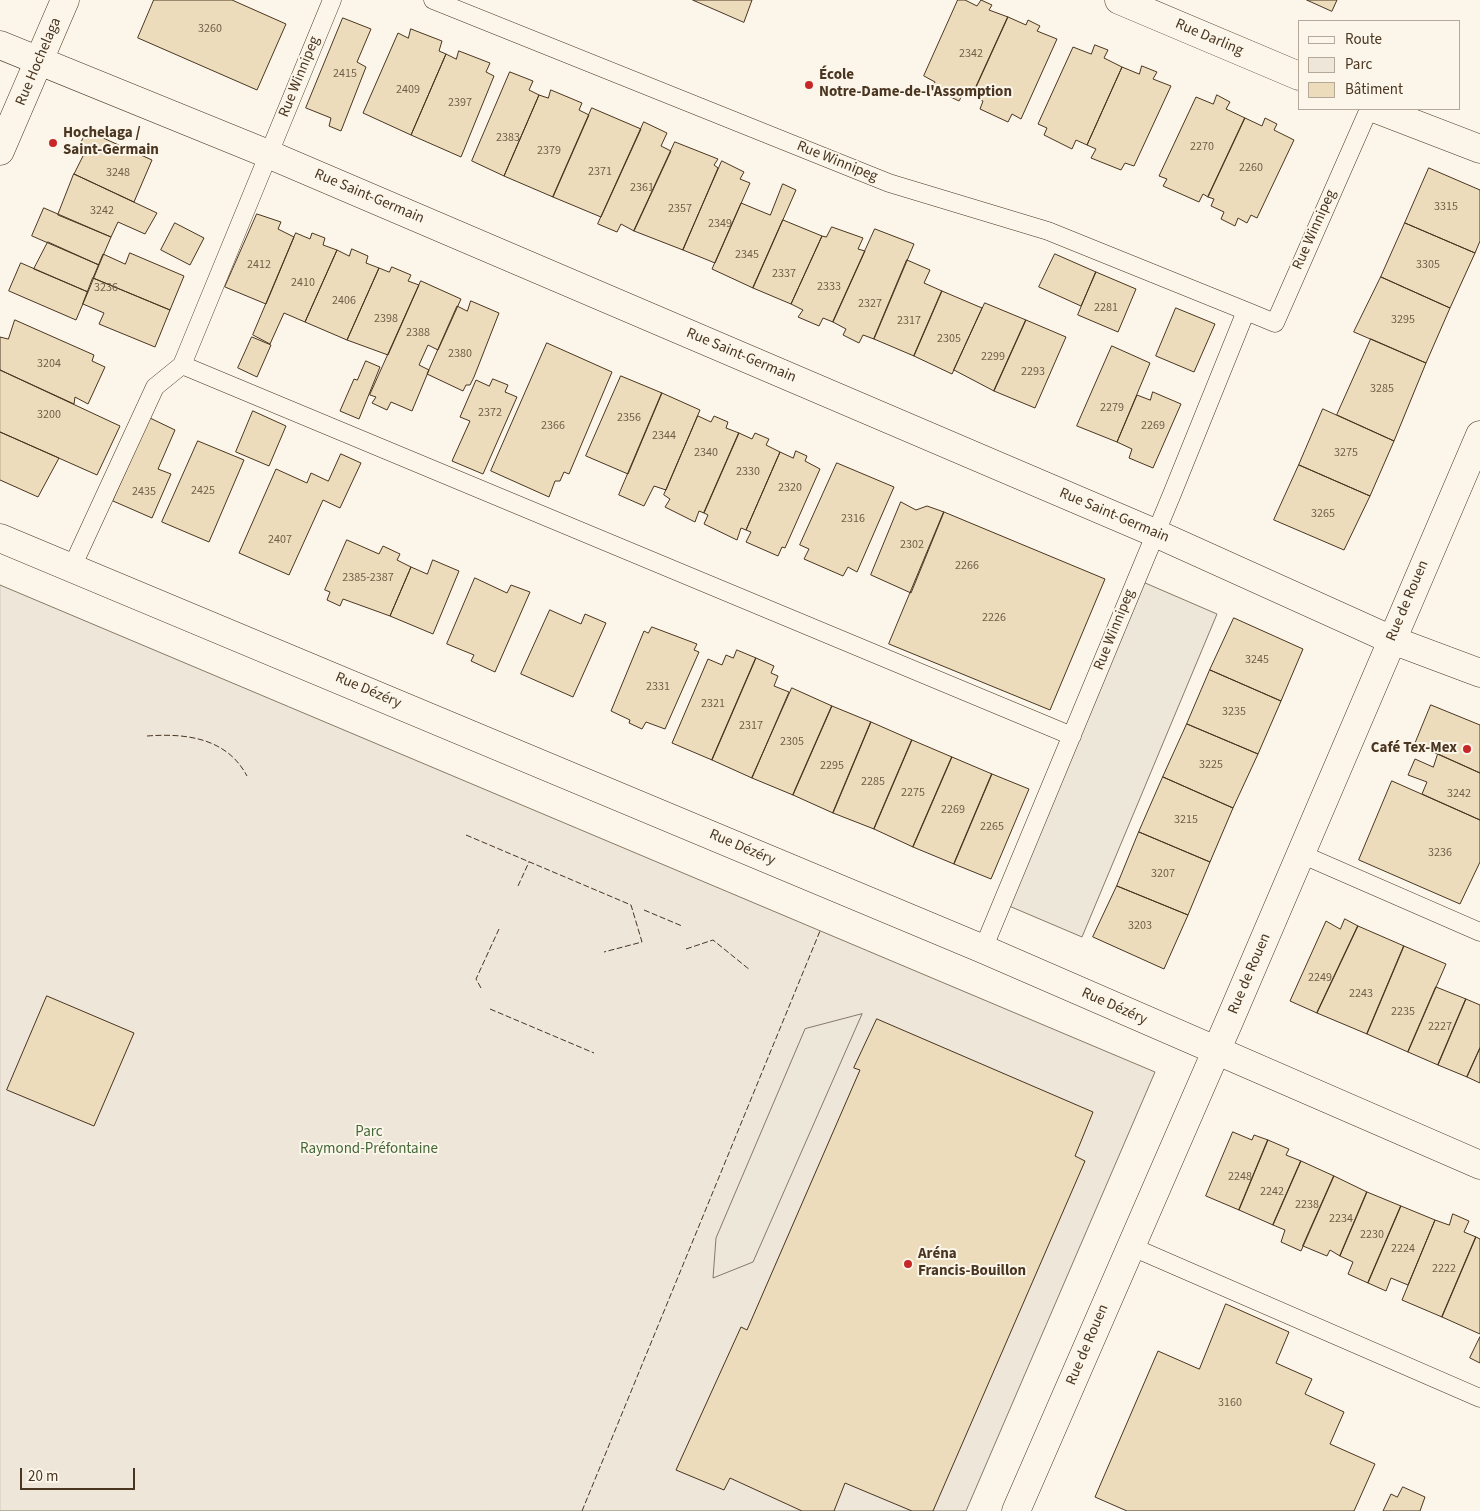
<!DOCTYPE html>
<html>
<head>
<meta charset="utf-8">
<style>
	body { margin:0 }
	#map { position:relative; width:1480px; height:1511px; overflow:hidden; background:#fbf6e9; font-family:"Source Sans 3",sans-serif }
	canvas { display:block }
	.legend { position:absolute; left:1298px; top:20px; width:162px; height:90px; box-sizing:border-box; background:#fbf6e9; border:1px solid #b4a999; margin:0; padding:6px 9px; list-style:none; font-size:15px; color:#4a3520 }
	.legend li { display:flex; align-items:center; gap:10px; height:25px }
	.legend b { width:25px; border:1px solid #b4a999 }
	.scale { position:absolute; left:20px; top:1468px; width:115px; height:22px; box-sizing:border-box; border:2px solid #4a3520; border-top:0; padding-left:6px; font-size:15px; line-height:18px; white-space:nowrap; color:#4a3520; -webkit-text-stroke:4px #fbf6e9; paint-order:stroke }
</style>
</head>
<body>
<div id="map">
<canvas width="1480" height="1511"></canvas>
<ul class="legend">
<li><b style="height:6px;background:#fbf6e9"></b>Route</li>
<li><b style="height:14px;background:#ede6d9"></b>Parc</li>
<li><b style="height:14px;background:#ecdcbc"></b>Bâtiment</li>
</ul>
<div class="scale">20 m</div>
</div>
<script>
const ctx = document.querySelector('canvas').getContext('2d');
ctx.lineJoin = 'round';
function paint(path, color) { ctx.fillStyle = color; ctx.fill(path, 'evenodd'); }
function trace(path, color, width, dash) { ctx.strokeStyle = color; ctx.lineWidth = width; ctx.lineCap = dash ? 'butt' : 'round'; ctx.setLineDash(dash || []); ctx.stroke(path); }
function label(font, color, halo, rows, align = 'center') {
  ctx.font = font + ' "Source Sans 3",sans-serif'; ctx.lineWidth = 4; ctx.setLineDash([]); ctx.textBaseline = 'middle'; ctx.strokeStyle = halo; ctx.fillStyle = color; for (const [text, x, y, turn = 0] of rows) {
    ctx.save(); ctx.translate(x, y); ctx.rotate((+turn || 0) * Math.PI / 180); ctx.textAlign = isNaN(turn) ? turn : align; if (halo) ctx.strokeText(text, 0, 0); ctx.fillText(text, 0, 0); ctx.restore();
  }
}
const green = new Path2D(`
	M0 585 1155 1072 966 1511H0Z`);
paint(green, '#ede6d9');
trace(green, '#887966', 1);
const parking = new Path2D(`
	M1136 579 1217 614 1082 937 1002 903Z
	M862 1014 753 1262 713 1278 716 1238 805 1029Z`);
paint(parking, '#ede7d9');
trace(parking, '#887966', 1);
const building = new Path2D(`
	M154 0H232L286 24 257 90 138 38Z
	M693 0H752L744 22Z
	M958 0H965L977 6 981 0 992 5 989 10 1008 17 972 96 964 92 959 101 932 88 935 82 924 76Z
	M1307 0H1337L1332 11Z
	M1008 17 1026 25 1028 20 1040 26 1037 31 1057 39 1021 119 1012 114 1008 122 980 109 983 101 972 96Z
	M343 18 371 29 357 62 366 67 341 131 329 126 331 118 306 108Z
	M411 29 442 41 439 51 446 54 411 135 363 113 398 33 408 38Z
	M1095 45 1108 50 1104 58 1122 67 1087 145 1076 140 1072 149 1044 135 1047 128 1038 124 1073 47 1091 54Z
	M459 51 490 63 486 72 494 76 461 157 411 135 446 54 456 59Z
	M1142 66 1157 72 1153 79 1171 86 1134 166 1125 163 1121 170 1091 158 1096 149 1087 145 1122 67 1139 74Z
	M510 72 533 81 529 90 539 95 504 176 472 161Z
	M551 90 582 103 579 110 589 115 553 197 504 176 539 95 548 98Z
	M1217 95 1230 102 1226 109 1245 118 1208 197 1203 194 1199 202 1163 186 1167 179 1159 176 1196 97 1213 104Z
	M592 108 641 129 601 217 553 197Z
	M1245 118 1262 126 1265 118 1277 124 1274 130 1294 140 1257 218 1251 215 1247 223 1238 218 1235 226 1221 219 1224 212 1211 206 1214 199 1208 197Z
	M644 122 667 133 661 146 671 151 634 231 621 224 617 232 598 224Z
	M92 133 152 160 134 202 74 174 86 150 79 146 84 136 89 138Z
	M675 142 718 159 714 165 718 168 683 250 634 231Z
	M722 161 744 172 740 179 750 183 715 263 683 250Z
	M1429 168 1480 190V241L1475 253 1405 223Z
	M74 174 157 213 145 234 118 222 111 237 58 215Z
	M783 184 796 190 753 288 712 269 741 203 770 215Z
	M44 208 111 237 99 265 32 236Z
	M257 214 281 222 278 229 294 237 266 304 225 287Z
	M783 220 822 236 791 304 753 288Z
	M175 223 204 238 190 265 161 250Z
	M1405 223 1475 253 1450 308 1381 277Z
	M832 227 863 238 858 249 865 251 833 322 823 318 819 326 798 317 803 310 791 304 822 236 826 237Z
	M875 229 914 244 874 339 863 335 859 343 843 335 846 329 833 322Z
	M296 233 310 239 312 233 325 238 323 245 337 250 305 322 284 313 270 344 253 335Z
	M48 242 99 265 88 292 34 269Z
	M352 249 368 256 366 263 379 268 347 340 305 322 337 250 349 256Z
	M130 253 184 276 170 310 93 278 103 254 125 264Z
	M1055 254 1096 272 1081 306 1039 287Z
	M907 260 930 270 924 283 942 291 914 356 874 339Z
	M21 263 88 292 76 320 9 291Z
	M392 267 411 275 408 281 419 285 388 355 347 340 379 268 389 272Z
	M1096 272 1136 289 1118 332 1078 315Z
	M1381 277 1450 308 1426 363 1354 332Z
	M93 278 170 310 155 347 99 324 104 313 83 304Z
	M421 281 461 299 438 350 428 345 419 365 429 370 412 411 391 402 387 410 372 403 376 397 370 395Z
	M942 291 982 308 952 374 914 356Z
	M471 301 499 313 474 377 470 385H466L463 391 427 374 457 306 467 311Z
	M985 303 1026 320 994 391 954 370Z
	M1176 308 1215 324 1194 372 1156 356Z
	M15 320 94 355 92 361 105 367 88 404 75 397 74 404 0 370V337L8 339Z
	M1026 320 1066 337 1035 408 994 391Z
	M252 337 271 345 257 377 238 368Z
	M1371 339 1426 363 1394 441 1337 415Z
	M547 343 612 372 569 474 564 472 560 481H555L549 497 491 471Z
	M1112 346 1150 363 1117 442 1077 426Z
	M366 361 380 367 359 419 340 411 354 379 357 380Z
	M0 370 120 426 97 475 0 432Z
	M621 376 662 393 628 474 586 456Z
	M493 379 508 385 505 392 517 397 483 474 452 461 470 421 460 417 476 380 489 386Z
	M1153 392 1181 404 1153 468 1129 458 1132 449 1117 442 1137 395 1150 400Z
	M662 393 700 410 666 490 654 486 644 506 619 495Z
	M1323 409 1394 441 1370 496 1299 465Z
	M253 411 286 426 269 466 236 452Z
	M698 416 711 422 714 416 728 422 726 428 739 433 704 513 699 511 695 522 665 507 670 499 664 495Z
	M150 418 175 430 158 469 171 474 152 518 113 501Z
	M0 432 59 458 38 497 0 480Z
	M739 433 752 439 755 433 769 439 766 445 780 452 746 530 741 528 737 540 704 524 708 515 704 513Z
	M198 441 244 460 209 542 162 522Z
	M796 451 807 456 805 461 820 469 785 548 782 547 778 556 746 542 751 532 746 530 780 452 793 458Z
	M341 454 361 463 340 508 323 500 289 575 239 553 276 469 307 483 311 473 328 481Z
	M837 463 894 487 857 572 848 567 843 576 804 559 809 549 800 545Z
	M1299 465 1370 496 1344 550 1274 520Z
	M901 502 916 510 927 506 944 512 911 593 871 575Z
	M944 512 1105 579 1050 710 889 644Z
	M347 540 379 554 383 546 400 554 397 560 411 567 390 616 343 599 340 606 327 600 330 592 325 590Z
	M433 560 459 571 433 634 390 616 411 567 427 574Z
	M475 578 507 593 511 585 530 592 495 672 471 661 474 655 447 644Z
	M550 610 581 624 585 614 606 623 573 697 521 674Z
	M1234 618 1303 649 1281 701 1210 670Z
	M652 627 697 644 694 650 699 652 665 729 646 722 642 729 629 723 630 720 611 711 644 631 648 633Z
	M737 650 756 658 712 760 672 743 708 659 722 665 726 655 733 658Z
	M756 658 774 666 771 673 778 676 774 686 789 692 752 778 712 760Z
	M1210 670 1281 701 1258 754 1187 724Z
	M792 688 832 706 793 795 752 778Z
	M1431 705 1480 725V773L1415 744Z
	M832 706 871 722 833 813 793 795Z
	M871 722 912 740 874 829 833 813Z
	M1187 724 1258 754 1233 808 1163 777Z
	M912 740 952 757 913 847 874 829Z
	M1438 754 1480 773V820L1422 794 1427 782 1408 775 1415 759 1433 767Z
	M952 757 992 774 954 864 913 847Z
	M992 774 1029 789 991 879 954 864Z
	M1163 777 1233 808 1210 862 1139 832Z
	M1392 781 1480 820V862L1460 904 1359 860Z
	M1139 832 1210 862 1188 915 1117 886Z
	M1117 886 1188 915 1164 969 1093 937Z
	M1345 919 1358 926 1317 1013 1290 1001 1326 921 1340 929Z
	M1358 926 1404 946 1367 1034 1317 1013Z
	M1404 946 1446 964 1408 1052 1367 1034Z
	M1436 987 1466 999 1438 1065 1408 1052Z
	M47 996 134 1033 94 1126 7 1090Z
	M1466 999 1480 1005V1048L1467 1077 1438 1065Z
	M877 1019 1093 1112 1075 1156 1085 1161 933 1511H912L845 1483 834 1511H802L730 1478 724 1490 676 1470 741 1327 747 1330 860 1070 854 1068Z
	M1480 1048V1083L1467 1077Z
	M1233 1132 1252 1140 1254 1135 1268 1140 1239 1210 1206 1196Z
	M1268 1140 1289 1149 1286 1155 1301 1161 1273 1225 1239 1210Z
	M1301 1161 1334 1176 1301 1251 1281 1242 1285 1230 1273 1225Z
	M1334 1176 1367 1192 1340 1256 1330 1250 1327 1256 1303 1246Z
	M1367 1192 1401 1206 1368 1283 1348 1274 1353 1262 1340 1256Z
	M1401 1206 1435 1220 1408 1285 1391 1278 1386 1291 1368 1283Z
	M1453 1214 1469 1221 1464 1232 1476 1237 1442 1317 1402 1300 1435 1220 1449 1225Z
	M1476 1237 1480 1239V1334L1442 1317Z
	M1226 1304 1289 1332 1276 1363 1312 1379 1305 1394 1344 1412 1330 1444 1375 1464 1354 1511H1127L1095 1497 1158 1351 1199 1369Z
	M1480 1337V1363L1470 1358Z
	M1403 1487 1425 1497 1420 1511H1383L1391 1494 1397 1497Z`);
paint(building, '#ecdcbc');
trace(building, '#4a3520', 1);
const service = new Path2D(`
	M433 0 889 183 1048 231 1246 311 1172 494 983 949
	M1246 311 1275 323 1369 109
	M182 365 1072 736
	M72 567 155 387 182 365 332 0
	M1301 854 1480 932
	M1130 1246 1480 1398`);
const minor = new Path2D(`
	M1119 0 1299 76
	M0 45 268 154 1155 533 1392 640 1480 673
	M1376 109 1480 149
	M0 538 983 949 1480 1165
	M1016 1511 1231 1017 1480 435`);
const tertiary = new Path2D(`
	M0 151 65 0`);
trace(service, '#4a3520', 19);
trace(minor, '#4a3520', 29);
trace(tertiary, '#4a3520', 29);
trace(service, '#fbf6e9', 18);
trace(minor, '#fbf6e9', 28);
trace(tertiary, '#fbf6e9', 28);
trace(new Path2D(`
	M147 736C186 733 227 738 247 776
	M466 835 631 905 642 942 604 952
	M518 886 529 862
	M644 910 682 926
	M686 949 713 940 750 970
	M481 988 476 979 499 929
	M490 1009 594 1053
	M582 1511 820 931`), '#4a3520', 1, [6, 2.5]);
for (const [x, y, r, color] of [
	[809,85,5,"#c62828"],
	[53,143,5,"#c62828"],
	[1467,749,5,"#c62828"],
	[908,1264,5,"#c62828"]
]) { const dot = new Path2D(); dot.arc(x, y, r, 0, 2 * Math.PI); ctx.fillStyle = color; ctx.fill(dot); trace(dot, '#fbf6e9', 2); }
label('12px', '#725f47', null, [
	["3260",210,29],
	["2342",971,54],
	["2415",345,74],
	["2409",408,90],
	["2397",460,103],
	["2383",508,138],
	["2270",1202,147],
	["2379",549,151],
	["2260",1251,168],
	["2371",600,172],
	["3248",118,173],
	["2361",642,188],
	["3315",1446,207],
	["2357",680,209],
	["3242",102,211],
	["2349",720,224],
	["2345",747,255],
	["2412",259,265],
	["3305",1428,265],
	["2337",784,274],
	["2410",303,283],
	["2333",829,287],
	["3236",106,288],
	["2406",344,301],
	["2327",870,304],
	["2281",1106,308],
	["2398",386,319],
	["3295",1403,320],
	["2317",909,321],
	["2388",418,333],
	["2305",949,339],
	["2380",460,354],
	["2299",993,357],
	["3204",49,364],
	["2293",1033,372],
	["3285",1382,389],
	["2279",1112,408],
	["2372",490,413],
	["3200",49,415],
	["2356",629,418],
	["2366",553,426],
	["2269",1153,426],
	["2344",664,436],
	["2340",706,453],
	["3275",1346,453],
	["2330",748,472],
	["2320",790,488],
	["2425",203,491],
	["2435",144,492],
	["3265",1323,514],
	["2316",853,519],
	["2407",280,540],
	["2302",912,545],
	["2266",967,566],
	["2385-2387",368,578],
	["2226",994,618],
	["3245",1257,660],
	["2331",658,687],
	["2321",713,704],
	["3235",1234,712],
	["2317",751,726],
	["2305",792,742],
	["3225",1211,765],
	["2295",832,766],
	["2285",873,782],
	["2275",913,793],
	["3242",1459,794],
	["2269",953,810],
	["3215",1186,820],
	["2265",992,827],
	["3236",1440,853],
	["3207",1163,874],
	["3203",1140,926],
	["2249",1320,978],
	["2243",1361,994],
	["2235",1403,1012],
	["2227",1440,1027],
	["2248",1240,1177],
	["2242",1272,1192],
	["2238",1307,1205],
	["2234",1341,1219],
	["2230",1372,1235],
	["2224",1403,1249],
	["2222",1444,1269],
	["3160",1230,1403]
]);
label('15px', '#4a3520', '#fbf6e9', [
	["Rue Darling",1209,38,23],
	["Rue Hochelaga",39,62,-67],
	["Rue Winnipeg",300,77,-68],
	["Rue Winnipeg",837,162,22],
	["Rue Saint-Germain",369,197,23],
	["Rue Winnipeg",1315,230,-66],
	["Rue Saint-Germain",741,356,23],
	["Rue Saint-Germain",1114,516,23],
	["Rue de Rouen",1408,601,-67],
	["Rue Winnipeg",1115,630,-68],
	["Rue Dézéry",368,691,23],
	["Rue Dézéry",742,848,23],
	["Rue de Rouen",1250,974,-67],
	["Rue Dézéry",1114,1007,24],
	["Rue de Rouen",1088,1345,-67]
]);
label('bold 15px', '#4a3520', '#fbf6e9', [
	["École",819,76],
	["Notre-Dame-de-l'Assomption",819,93],
	["Hochelaga /",63,134],
	["Saint-Germain",63,151],
	["Café Tex-Mex",1457,749,"right"],
	["Aréna",918,1255],
	["Francis-Bouillon",918,1272]
], 'left');
label('15px', '#436837', '#fbf6e9', [
	["Parc",369,1133],
	["Raymond-Préfontaine",369,1150]
]);
</script>
</body>
</html>
